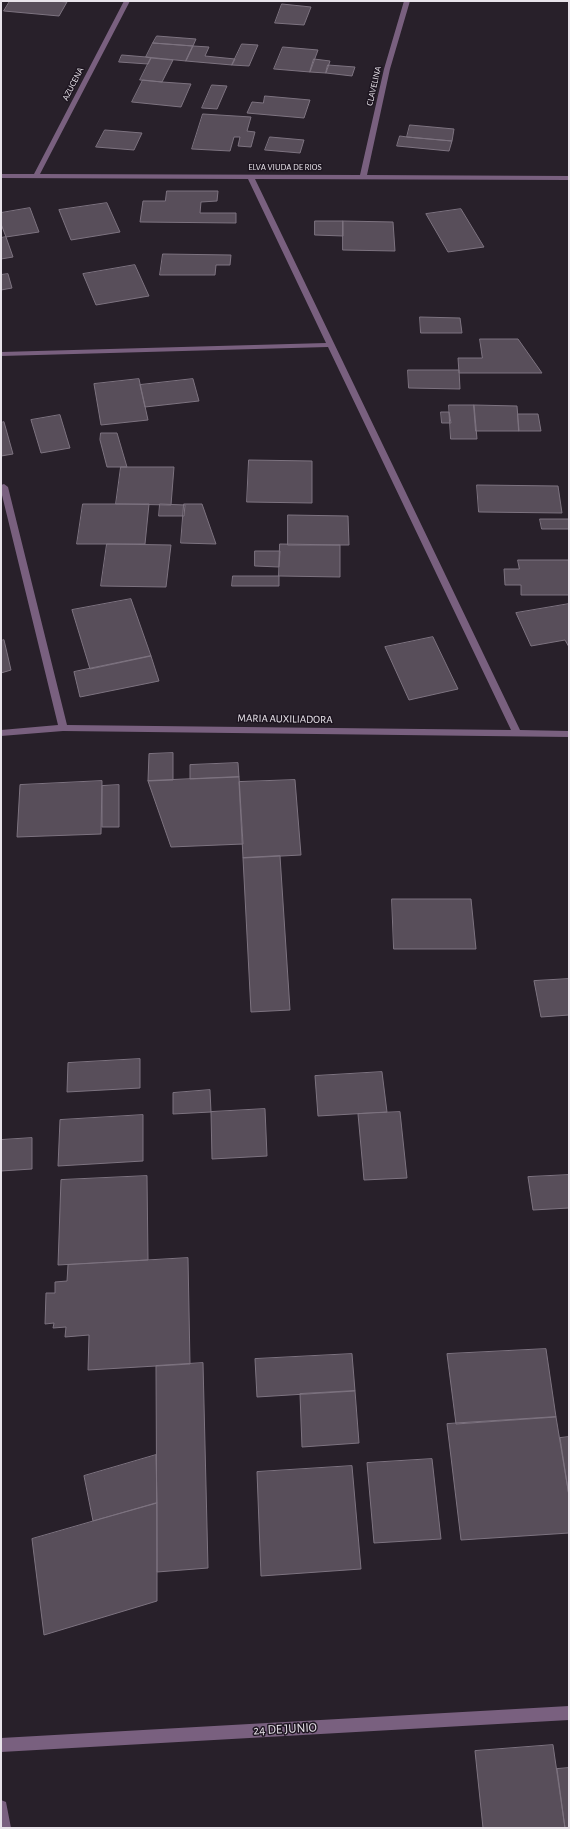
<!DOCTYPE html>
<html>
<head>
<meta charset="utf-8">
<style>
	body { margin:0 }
	#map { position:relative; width:570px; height:1829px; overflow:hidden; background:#28202a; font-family:"Alegreya Sans",sans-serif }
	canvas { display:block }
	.frame { position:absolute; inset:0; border:2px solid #e8e3ea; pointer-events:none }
</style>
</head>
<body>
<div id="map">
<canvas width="570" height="1829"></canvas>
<div class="frame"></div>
</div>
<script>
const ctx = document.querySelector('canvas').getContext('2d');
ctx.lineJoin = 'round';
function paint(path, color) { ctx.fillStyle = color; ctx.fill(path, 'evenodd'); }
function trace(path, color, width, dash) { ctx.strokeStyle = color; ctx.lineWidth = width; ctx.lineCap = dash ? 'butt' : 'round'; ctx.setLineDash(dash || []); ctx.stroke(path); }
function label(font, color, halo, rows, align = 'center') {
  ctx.font = font + ' "Alegreya Sans",sans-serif'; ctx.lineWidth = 3; ctx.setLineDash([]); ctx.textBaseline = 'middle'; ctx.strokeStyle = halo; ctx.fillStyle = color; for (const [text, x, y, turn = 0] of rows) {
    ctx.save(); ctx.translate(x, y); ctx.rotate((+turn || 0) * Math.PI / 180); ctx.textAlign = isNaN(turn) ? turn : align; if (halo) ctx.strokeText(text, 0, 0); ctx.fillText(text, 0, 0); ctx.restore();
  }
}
const building = new Path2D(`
	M10 1H56L67 2 59 16 4 11Z
	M282 4 311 7 304 25 275 23Z
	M157 36 196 39 193 46 153 43Z
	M153 43 193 46 186 61 146 57Z
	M242 44 258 45 249 66 232 65Z
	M193 46 209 47 205 56 235 59 232 65 186 61Z
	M283 47 318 50 310 72 274 69Z
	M122 55 146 57 151 58 148 64 119 62Z
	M151 58 173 60 162 82 140 80Z
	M314 59 330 61 326 73 310 72Z
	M328 65 355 67 352 76 326 73Z
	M143 80 162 82 191 84 181 107 132 102Z
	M212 85 227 86 217 109 202 108Z
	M265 96 310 100 304 118 247 113 252 102 263 103Z
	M203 114 251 117 247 131 255 132 251 147 238 146 240 137H234L230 151 192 149Z
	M410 125 454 129 452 141 407 137Z
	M105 130 142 133 134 150 96 147Z
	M400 136 407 137 452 141 449 151 397 146Z
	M270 137 304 140 300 153 265 150Z
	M167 191H218L217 201 201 202 200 213H236V223L140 222 143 201H165Z
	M107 203 120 232 71 240 59 210Z
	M30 208 39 232 6 237 1 224V213Z
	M461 209 484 247 448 252 426 214Z
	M315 221H343V236L315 235Z
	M343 221 393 222 395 251 343 250Z
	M6 237 13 257 1 259V238Z
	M163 254 231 255 230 265H216L215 275H160Z
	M135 265 149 296 96 305 83 274Z
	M8 274 12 288 1 290V275Z
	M420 317 460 318 462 333H421Z
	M480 339H518L542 373H459L458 358H482Z
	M408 370H459L460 389 409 388Z
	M139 379 148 420 101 425 94 384Z
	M193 379 199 401 145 407 140 385Z
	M449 405H474L477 439H451Z
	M474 405 517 406 519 431H476Z
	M441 412H449L451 423H442Z
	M518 414H538L541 431H519Z
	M60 415 70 448 41 453 31 420Z
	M4 422 13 454 1 456V423Z
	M101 433H117L127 467H107L100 440Z
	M249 460 312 461V503L247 502Z
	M121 467H174L171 505 116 504Z
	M477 485 558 486 562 513 479 512Z
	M83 504H149L145 544H77Z
	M160 504 185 505 184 516H159Z
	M184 504H202L216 544 181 543Z
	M288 515 348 516 349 545H288Z
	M540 519H569V529H542Z
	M107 544 171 545 166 587 101 586Z
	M280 544 340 545V577L279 576Z
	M255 551H280L279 567 255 566Z
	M518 560H569V595H521V585H505L504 569H519Z
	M233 576H279V586H232Z
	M131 599 151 656 90 669 72 610Z
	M569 604V647L565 640 531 646 516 613Z
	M433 637 458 689 409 700 385 647Z
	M4 640 11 670 1 673V641Z
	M151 656 159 681 80 697 74 672Z
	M173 753V780L148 781 149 754Z
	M238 763 239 777 190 779V765Z
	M239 777 243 844 171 847 148 781Z
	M295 780 301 855 243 858 239 782Z
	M102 781 101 834 17 837 20 785Z
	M119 785V827H102V786Z
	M280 856 290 1010 251 1012 243 858Z
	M392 899H471L476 949H394Z
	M569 979V1015L541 1017 534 981Z
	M140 1059V1088L67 1092 68 1063Z
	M382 1072 387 1112 318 1116 315 1076Z
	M210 1090 211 1112 173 1114V1093Z
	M265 1109 267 1156 212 1159 211 1112Z
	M400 1112 407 1178 364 1180 358 1114Z
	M143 1115V1161L58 1166 60 1120Z
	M32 1138V1169L1 1171V1140Z
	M569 1175V1208L533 1210 528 1177Z
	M147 1176 148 1260 58 1265 61 1180Z
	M188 1258 190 1364 88 1370 89 1335 65 1337 66 1327 53 1328 54 1323 45 1324 46 1293H55V1282L67 1281 68 1265Z
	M546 1349 556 1417 456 1424 447 1354Z
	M352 1354 355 1391 257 1397 255 1359Z
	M203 1363 208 1568 157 1572 156 1366Z
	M355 1391 359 1443 302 1447 300 1394Z
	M556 1417 569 1496V1533L461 1540 447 1424Z
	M569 1437V1496L560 1438Z
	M156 1455 157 1503 93 1521 84 1476Z
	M432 1459 441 1539 374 1543 367 1463Z
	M352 1466 361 1569 261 1576 257 1472Z
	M157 1503V1601L44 1635 32 1539Z
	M553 1745 565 1828H483L475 1751Z
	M569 1768V1828H565L557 1769Z`);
paint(building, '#584e5a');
trace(building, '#7d7380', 1);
paint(new Path2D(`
	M124 1H130L40 174 360 175 384 69 404 1H410L390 69 367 175 569 176V180L255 179 520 730 569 731V737L63 731 1 736V730L58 725 1 491V485L4 484 8 487 67 725 511 730 328 347 1 356V352L326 343 248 179 1 178V174H34Z
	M569 1706V1720L1 1752V1738Z
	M1 1800 6 1802 11 1828H1Z`), '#79607f');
label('9px', '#e8e3ea', '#1e1621', [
	["AZUCENA",73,84,-63],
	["CLAVELINA",374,86,-77],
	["ELVA VIUDA DE RIOS",285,167]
]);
label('11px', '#e8e3ea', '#1e1621', [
	["MARIA AUXILIADORA",285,719,1]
]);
label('13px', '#e8e3ea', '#1e1621', [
	["24 DE JUNIO",285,1729,-3]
]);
</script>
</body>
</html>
